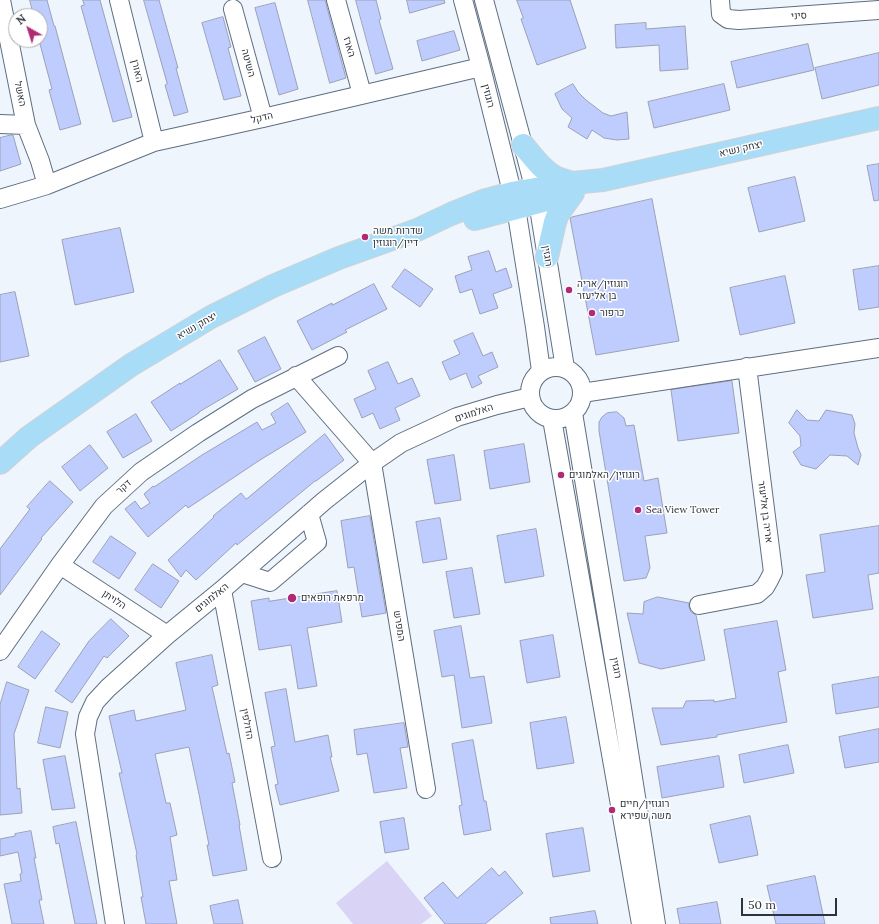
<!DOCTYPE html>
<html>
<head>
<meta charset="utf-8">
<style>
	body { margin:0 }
	#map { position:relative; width:879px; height:924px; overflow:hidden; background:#eef5fd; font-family:Lora,serif }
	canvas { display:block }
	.north { position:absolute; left:8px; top:8px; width:40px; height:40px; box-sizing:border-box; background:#fff; border:1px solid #abadb1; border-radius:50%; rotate:321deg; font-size:11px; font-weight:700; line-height:16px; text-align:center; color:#2d333b }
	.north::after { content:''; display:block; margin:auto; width:14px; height:18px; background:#af2c75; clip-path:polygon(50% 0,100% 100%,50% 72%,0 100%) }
	.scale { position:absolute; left:741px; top:898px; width:96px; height:18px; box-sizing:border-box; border:2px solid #2d333b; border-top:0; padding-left:5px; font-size:12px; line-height:14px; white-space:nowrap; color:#2d333b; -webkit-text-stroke:3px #fff; paint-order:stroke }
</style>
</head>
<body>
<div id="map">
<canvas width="879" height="924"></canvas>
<div class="north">N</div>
<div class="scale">50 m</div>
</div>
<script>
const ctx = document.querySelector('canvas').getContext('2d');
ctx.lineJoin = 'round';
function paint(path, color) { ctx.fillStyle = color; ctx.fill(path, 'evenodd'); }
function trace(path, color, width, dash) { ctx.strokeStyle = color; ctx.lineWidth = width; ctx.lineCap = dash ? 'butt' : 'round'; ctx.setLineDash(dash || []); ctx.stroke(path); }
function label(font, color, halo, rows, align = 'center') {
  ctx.font = font + ' Lora,Heebo,serif'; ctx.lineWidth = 3; ctx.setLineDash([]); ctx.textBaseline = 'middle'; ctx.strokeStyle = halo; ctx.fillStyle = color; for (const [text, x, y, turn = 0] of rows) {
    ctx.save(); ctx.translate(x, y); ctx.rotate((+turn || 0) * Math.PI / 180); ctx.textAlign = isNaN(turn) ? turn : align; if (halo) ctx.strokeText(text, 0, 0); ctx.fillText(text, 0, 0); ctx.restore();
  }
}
paint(new Path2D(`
	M387 861 432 916 421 924H353L336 903Z`), '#d9d3f6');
const building = new Path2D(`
	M30 0H47L54 26H55L81 124 60 130 49 90 52 89 40 44V16H34Z
	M83 0H100L132 117 113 122 81 6 84 5Z
	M144 0H159L178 68H176L188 112 174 116 165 85 167 84Z
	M308 0H325L346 78 330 83Z
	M356 0H376L381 19 379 20 393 69 376 74Z
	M407 0H444L445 3 410 13Z
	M517 0H570L586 48 537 65 521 19 523 18Z
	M275 3 298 89 279 95 255 8Z
	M223 17 231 47 228 48 241 96 224 100 202 23Z
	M646 23V29L685 26 688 69 660 71 659 45 616 48 615 25Z
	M454 31 460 50 422 61 417 41Z
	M808 44 814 70 737 88 731 62Z
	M879 53V85L822 99 815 68Z
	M573 84 578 92 586 100 603 113 611 116 627 112 629 139 617 140 604 138 592 130 587 139 568 127 572 118 562 109 555 94Z
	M724 84 730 110 654 128 648 102Z
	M11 135H13L21 164 0 171V138Z
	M879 164V200L874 201 867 166Z
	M795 177 805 221 759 232 748 188Z
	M652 199 679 341 596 355 570 218 572 217Z
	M120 228 134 292 75 305 62 240Z
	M489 251 496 272 506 268 512 287 493 294 498 308 480 314 472 289 460 293 455 276 472 270 468 257Z
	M879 266V307L859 310 853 270Z
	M405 269 433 289 420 307 392 287Z
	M785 276 795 323 740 335 730 288Z
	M374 284 387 309 345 330 347 332 312 350 297 321 332 303V305Z
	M15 292 29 356 0 362V295Z
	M473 333 483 356 492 352 498 367 478 376 482 383 472 388 466 373 450 380 442 362 460 354 454 341Z
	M265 337 281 369 255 382 238 351Z
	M220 360 238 389 199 412V413L171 431 151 402 180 383V384Z
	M388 362 398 384 412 378 420 396 395 408 400 420 380 429 373 413 362 418 354 399 376 389 368 371Z
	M732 381 739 433 678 441 671 390Z
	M288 403 306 432 260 460 188 508 186 505 148 537 125 509 135 501 141 509 150 503 144 494 153 486 154 487 202 455 257 422 262 430 276 423 271 414Z
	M797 410 807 420 819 421 826 410 852 415 855 424 854 433 858 448 861 455 858 465 847 456 830 455 816 469 801 465 793 452 801 446 800 436 789 423Z
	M617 412 624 418 626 426 634 425 644 481 658 478 667 533 645 536 650 568 646 578 624 581 599 431V422L602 417 607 413Z
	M136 414 152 441 123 458 107 432Z
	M325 434 344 460 316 481H315L237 545 236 543 196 580 186 570 181 577 168 560 214 517 213 516 241 493 246 499Z
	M524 444 530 482 490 489 484 451Z
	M90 445 108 468 80 491 62 467Z
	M454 455 461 500 435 504 427 460Z
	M50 481 73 502 41 538 42 539 0 595V549L30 509 27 507Z
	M370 516 386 613 362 617 354 567 348 568 341 521Z
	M440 518 447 559 423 563 416 522Z
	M879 526V573L868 575 873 609 813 618 806 575 825 572 820 535Z
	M536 529 544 576 505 583 497 536Z
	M111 536 136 553 119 579 93 562Z
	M153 564 179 581 161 608 135 590Z
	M472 568 480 614 454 618 446 572Z
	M337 591 342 622 307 628 317 686 298 689 291 645 259 650 251 601 269 598V601Z
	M658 597 689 603V607L691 612 696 615 705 660 661 669 639 663 627 613 643 614 644 602Z
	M111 619 129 636 107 658 104 656 72 703 55 691 89 641Z
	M777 621 786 670 778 672 787 722 717 735V737L661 745 652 708H683L686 701 714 700V702L736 698 724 630Z
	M461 626 470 678 484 676 492 723 462 728 454 675 442 677 434 631Z
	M42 631 60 644 35 679 18 667Z
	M553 635 560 677 527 683 520 641Z
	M212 655 218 685 212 687 227 754 229 753 235 782 232 783 240 825H239L247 870 213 876 207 845H209L200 800V799L189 747 155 754 166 803H170L177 835 170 837 177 880 169 881 177 924H146L141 897H143L136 855 137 854 119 773H122L109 716 134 710 136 721 186 710 176 663Z
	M879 677V707L836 714 832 685Z
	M7 682 29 690 14 734 17 789 20 788 22 813 0 815V705Z
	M286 689 295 742 328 735 332 757H330L339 791 280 805 275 785 278 784 271 747 275 746 265 693Z
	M46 707 68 712 60 748 38 743Z
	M566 717 574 763 537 769 530 723Z
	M404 723 408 747 400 748 407 788 374 793 367 753 357 755 354 730Z
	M879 729V762L845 768 839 737Z
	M473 740 484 801H486L491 830 464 835 459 806 462 805 452 744Z
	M788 745 794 773 744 783 739 755Z
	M65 756 75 808 52 810 43 760Z
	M719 756 724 787 662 798 657 767Z
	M750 816 758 855 719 863 710 825Z
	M404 818 409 849 385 853 380 822Z
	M76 822 80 842 97 924H75L59 843 56 844 53 827Z
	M583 828 590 871 553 877 546 834Z
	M31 831 36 858H34L42 900H39L44 924H12L4 884 21 881 20 874 22 873 18 852 0 856V839L15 836V834Z
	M492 868 499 876 505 871 523 893 485 924H445L424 898 443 882 457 898Z
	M815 876 825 924H776L767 886Z
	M238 900 243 924H214L210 906Z
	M717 902 721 924H680L677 909Z
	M595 911 598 924H551L550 918Z`);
paint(building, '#bfccfe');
trace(building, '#9ba1b8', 1);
const minor = new Path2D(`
	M1 0 26 125 40 161 47 185
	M119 0 154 142
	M336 0 362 94
	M463 0 481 67 516 208 535 327 541 371
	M484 0 523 145 538 202 565 368
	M720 0 721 14 728 19 739 20 879 10
	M233 9 263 118
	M0 124 26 125
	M0 199 47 185 154 142 263 118 481 67
	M530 393a26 26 0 1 1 52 0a26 26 0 1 1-52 0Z
	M296 376 372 463 426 789
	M582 393 879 348
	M573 413 622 708 656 924
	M552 419 641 924
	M60 565 167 635
	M242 573 270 582 317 542 309 514
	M222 590 272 858
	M699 605 757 594 765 587 769 580 773 572 747 367
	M0 651 60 565 104 506 141 472 198 433 252 399 338 356
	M115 924 85 734 88 717 95 702 108 688 167 635 222 590 324 501 372 463 401 443 457 417 497 405 530 397`);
const major = new Path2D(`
	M523 145C533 157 543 171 557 178 562 180 567 181 572 183
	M475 219 546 200
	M547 257 555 222 558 214 573 193
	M0 463 29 437 131 365 211 317 273 286 339 258 417 230 451 214 486 200 512 193 535 189 572 183 603 180 879 118`);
trace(minor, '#5f6e80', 20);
trace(major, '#d1d2d4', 24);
trace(minor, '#fff', 18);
trace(major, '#a9dcf7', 22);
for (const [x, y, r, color] of [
	[365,237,4,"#af2c75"],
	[569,290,4,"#af2c75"],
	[592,313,4,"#af2c75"],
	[561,475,4,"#af2c75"],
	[638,510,4,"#af2c75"],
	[292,598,5,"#af2c75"],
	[612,810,4,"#af2c75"]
]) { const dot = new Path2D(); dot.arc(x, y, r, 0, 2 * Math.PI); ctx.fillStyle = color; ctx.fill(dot); trace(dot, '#fff', 1.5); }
label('10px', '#2d333b', '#fff', [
	["סיני",799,16,-4],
	["הארז",349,47,74],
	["השיטה",248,63,75],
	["האורן",137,71,76],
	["האשל",20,94,78],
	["רוגוזין",488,96,76],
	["הדקל",262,118,-13],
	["יצחק נשיא",741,149,-13],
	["רוגזין",547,256,81],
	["יצחק נשיא",197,326,-30],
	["האלמוגים",474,413,-18],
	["דקר",124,487,-42],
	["אריה בן אליעזר",765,512,83],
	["האלמוגים",212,598,-39],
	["הלויתן",114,600,33],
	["המפרש",399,626,81],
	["רוגזין",616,668,80],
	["הדולפין",247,724,79]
]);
label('10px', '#2d333b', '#fff', [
	["שדרות משה",373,231],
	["דיין/רוגוזין",373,243],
	["רוגוזין/אריה",577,284],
	["בן אליעזר",577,296],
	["כרפור",600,313],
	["רוגוזין/האלמוגים",569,475],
	["Sea View Tower",646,510],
	["מרפאת רופאים",301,598],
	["רוגוזין/חיים",620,804],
	["משה שפירא",620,816]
], 'left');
</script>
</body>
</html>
